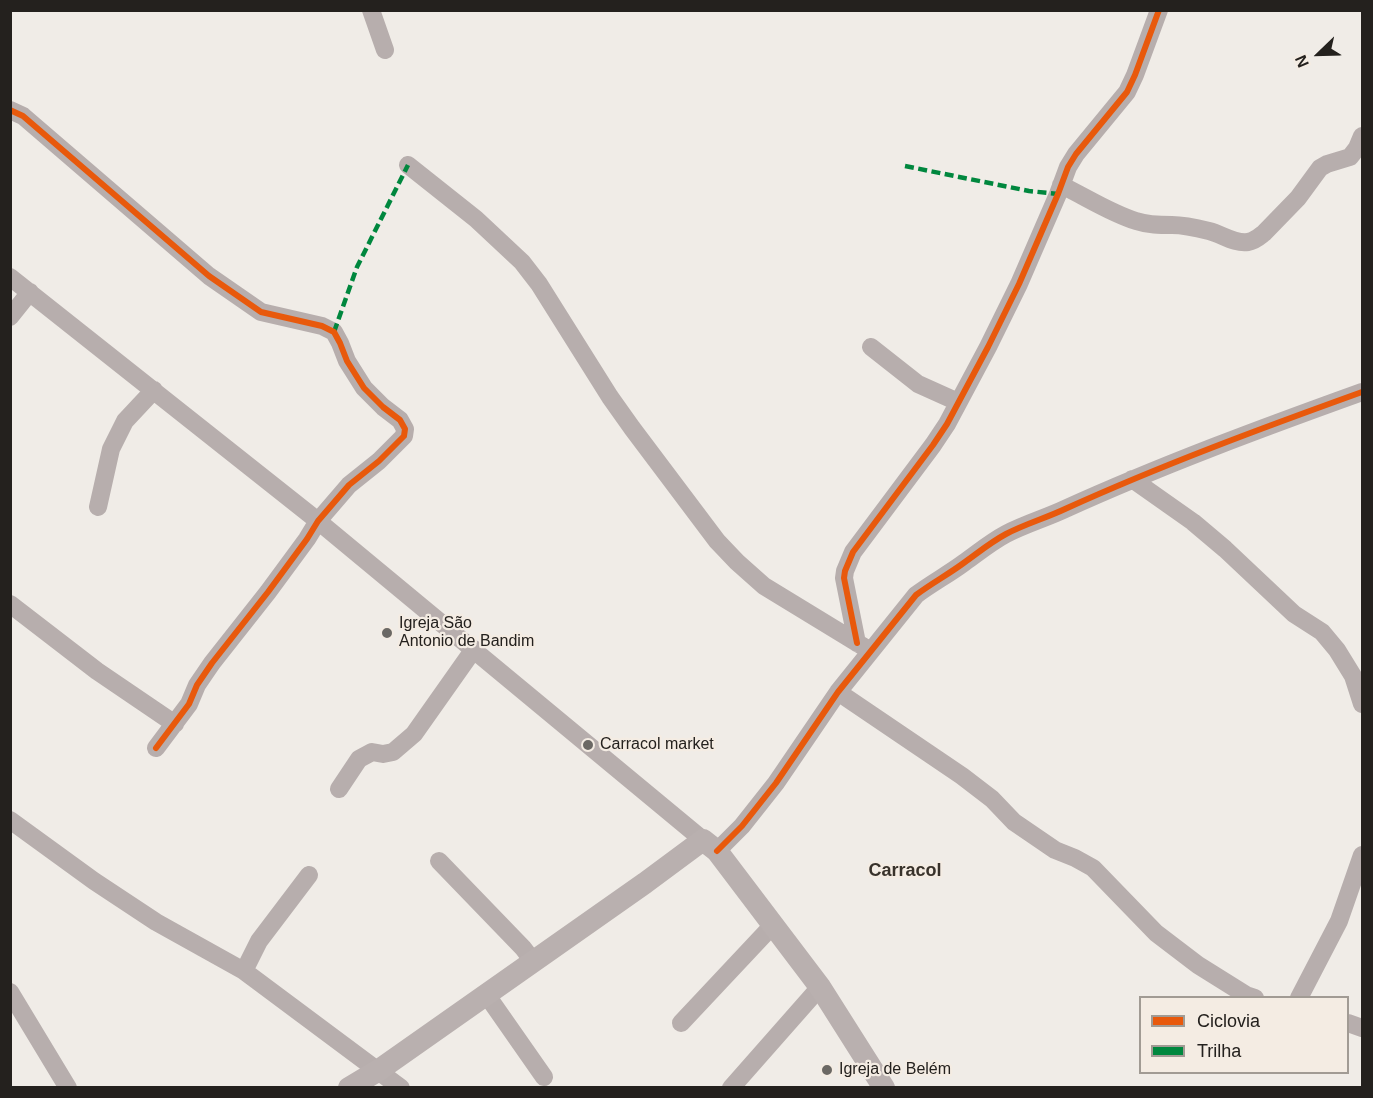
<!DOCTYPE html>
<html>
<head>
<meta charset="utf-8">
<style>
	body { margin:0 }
	#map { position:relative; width:1373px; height:1098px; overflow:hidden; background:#f0ece7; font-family:Arial,sans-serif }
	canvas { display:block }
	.frame { position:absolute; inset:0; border:12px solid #24211e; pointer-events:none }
	.legend { position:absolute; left:1139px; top:996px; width:210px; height:78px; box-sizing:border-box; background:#f4ece3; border:2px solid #a19b94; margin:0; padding:8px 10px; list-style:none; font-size:18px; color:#24211e }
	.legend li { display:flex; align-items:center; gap:12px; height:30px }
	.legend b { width:30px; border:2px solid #a19b94 }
	.north { position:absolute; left:1289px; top:24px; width:60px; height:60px; -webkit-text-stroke:4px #f4ece3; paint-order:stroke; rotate:247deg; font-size:16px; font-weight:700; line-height:24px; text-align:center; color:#24211e }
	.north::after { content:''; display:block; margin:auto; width:21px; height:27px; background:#24211e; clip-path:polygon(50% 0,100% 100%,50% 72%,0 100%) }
</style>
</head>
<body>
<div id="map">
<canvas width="1373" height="1098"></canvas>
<div class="frame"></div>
<ul class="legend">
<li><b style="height:8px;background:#e8590c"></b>Ciclovia</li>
<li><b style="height:8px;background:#00873e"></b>Trilha</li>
</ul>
<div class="north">N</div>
</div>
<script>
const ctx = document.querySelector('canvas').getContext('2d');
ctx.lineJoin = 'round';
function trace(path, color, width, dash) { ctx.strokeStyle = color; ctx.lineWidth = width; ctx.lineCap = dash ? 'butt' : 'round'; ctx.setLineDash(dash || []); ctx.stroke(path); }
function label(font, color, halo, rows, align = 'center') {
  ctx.font = font + ' Arial,sans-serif'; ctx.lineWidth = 4.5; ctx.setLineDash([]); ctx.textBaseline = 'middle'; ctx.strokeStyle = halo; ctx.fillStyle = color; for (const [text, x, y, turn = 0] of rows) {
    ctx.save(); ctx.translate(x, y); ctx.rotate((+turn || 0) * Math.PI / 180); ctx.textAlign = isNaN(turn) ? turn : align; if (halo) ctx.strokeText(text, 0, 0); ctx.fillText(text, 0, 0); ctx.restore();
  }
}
trace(new Path2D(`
	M371 10 385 50
	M10 110 23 116 209 276 261 312 322 326 334 332 340 343 347 361 364 388 383 407 400 420 405 429 404 436 379 461 349 485 318 521 307 539 268 592 212 663 197 685 189 704 156 748
	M408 165 476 219 522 262 539 284 610 397 632 428 717 541 737 562 764 586 864 647
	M1061 185C1086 197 1110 213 1136 221 1148 225 1160 225 1172 225 1185 225 1197 228 1209 231 1222 234 1234 244 1248 242 1255 241 1259 237 1264 233L1298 198 1320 168 1327 164 1350 157 1357 148 1362 136
	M10 277 318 521 703 840
	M10 317 30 292
	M871 347 918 384 958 402
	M1132 479 1193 522 1225 549 1294 614 1322 632 1337 650 1353 676 1362 704
	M98 507 111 449 125 421 154 390
	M10 604 97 671 175 724
	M857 643 844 578 845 571 853 552 933 445 947 424 988 347 1019 284 1058 194 1068 167 1076 154 1127 92 1135 75 1159 10
	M838 692 962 776 992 799 1014 822 1055 850 1075 858 1093 868 1156 933 1198 965 1246 995 1255 998
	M339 789 359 759 372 752 383 754 393 752 414 734 474 649
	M10 820 94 881 156 922 244 971 401 1088
	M717 851 742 826 776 783 838 692 916 595C932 583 949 574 965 562 979 552 991 542 1006 534 1025 524 1046 518 1065 509 1162 465 1262 428 1362 392
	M439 861 523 948 533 961
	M244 971 259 941 309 875
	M10 992 68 1088
	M486 994 544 1077
	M1299 998 1339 921 1362 855
	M681 1023 773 925
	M1348 1023 1362 1028
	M731 1088 820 987`), '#b7aead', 18);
trace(new Path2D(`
	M349 1088 379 1070 645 883 703 840 717 851 820 987 884 1088`), '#b9b0af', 22);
trace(new Path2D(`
	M905 166 1029 191 1058 194
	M334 332 357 267 408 165`), '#00873e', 4.5, [9, 4.5]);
trace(new Path2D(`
	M10 110 23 116 209 276 261 312 322 326 334 332 340 343 347 361 364 388 383 407 400 420 405 429 404 436 379 461 349 485 318 521 307 539 268 592 212 663 197 685 189 704 156 748
	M857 643 844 578 845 571 853 552 933 445 947 424 988 347 1019 284 1058 194 1068 167 1076 154 1127 92 1135 75 1159 10
	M717 851 742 826 776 783 838 692 916 595C932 583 949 574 965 562 979 552 991 542 1006 534 1025 524 1046 518 1065 509 1162 465 1262 428 1362 392`), '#e8590c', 6);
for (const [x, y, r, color] of [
	[387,633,6,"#6b6864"],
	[588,745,6,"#6b6864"],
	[827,1070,6,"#6b6864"]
]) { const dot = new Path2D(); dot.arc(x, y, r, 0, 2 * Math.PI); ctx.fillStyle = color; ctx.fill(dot); trace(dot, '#f4ece3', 2); }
label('16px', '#24211e', '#f4ece3', [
	["Igreja São",399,624],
	["Antonio de Bandim",399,642],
	["Carracol market",600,745],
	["Igreja de Belém",839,1070]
], 'left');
label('bold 18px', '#38322b', '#f4ece3', [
	["Carracol",905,871]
]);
</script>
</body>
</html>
